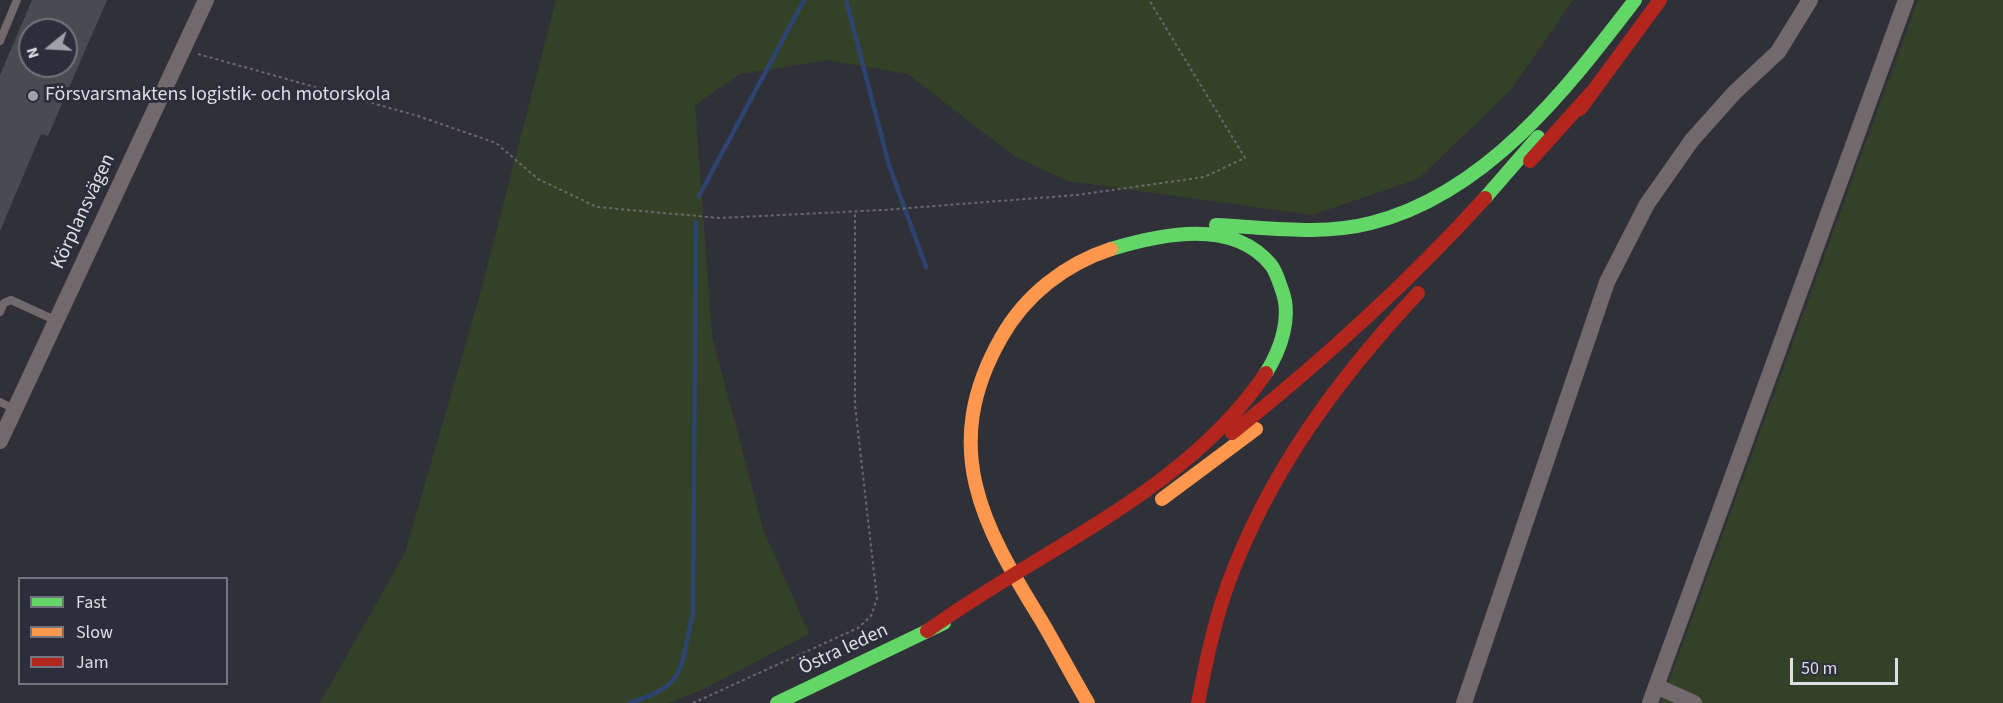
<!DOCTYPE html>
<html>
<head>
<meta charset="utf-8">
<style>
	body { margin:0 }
	#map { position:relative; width:2003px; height:703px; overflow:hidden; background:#303138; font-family:"Source Sans 3",sans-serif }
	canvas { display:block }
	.legend { position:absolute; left:18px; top:577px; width:210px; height:108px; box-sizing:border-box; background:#2d2e3b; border:2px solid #73747f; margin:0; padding:8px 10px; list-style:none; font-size:18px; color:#dddde6 }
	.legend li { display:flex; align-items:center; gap:12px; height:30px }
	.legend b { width:30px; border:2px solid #73747f }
	.north { position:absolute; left:18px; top:18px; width:60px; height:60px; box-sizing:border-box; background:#2d2e3b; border:2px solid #73747f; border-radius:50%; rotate:252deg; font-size:16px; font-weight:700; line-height:24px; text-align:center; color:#dddde6 }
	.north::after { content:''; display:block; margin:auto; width:21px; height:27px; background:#a0a1a9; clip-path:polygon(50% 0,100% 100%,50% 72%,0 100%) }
	.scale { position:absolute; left:1790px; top:658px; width:108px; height:27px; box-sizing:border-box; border:3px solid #dddde6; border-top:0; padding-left:8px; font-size:18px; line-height:21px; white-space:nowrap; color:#dddde6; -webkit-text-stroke:4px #2d2e3b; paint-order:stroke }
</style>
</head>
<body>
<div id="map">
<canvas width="2003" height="703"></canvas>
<ul class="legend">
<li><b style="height:8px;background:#63d668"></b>Fast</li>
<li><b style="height:8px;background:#ff974d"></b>Slow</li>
<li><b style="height:8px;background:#b3261e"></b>Jam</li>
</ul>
<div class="north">N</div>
<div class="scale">50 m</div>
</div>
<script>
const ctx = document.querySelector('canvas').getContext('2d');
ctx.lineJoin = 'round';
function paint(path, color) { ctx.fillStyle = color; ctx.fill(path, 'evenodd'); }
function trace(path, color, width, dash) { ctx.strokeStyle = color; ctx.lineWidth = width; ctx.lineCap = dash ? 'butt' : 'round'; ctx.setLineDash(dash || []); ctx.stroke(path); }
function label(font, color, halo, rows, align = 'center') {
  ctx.font = font + ' "Source Sans 3",sans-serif'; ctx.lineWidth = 6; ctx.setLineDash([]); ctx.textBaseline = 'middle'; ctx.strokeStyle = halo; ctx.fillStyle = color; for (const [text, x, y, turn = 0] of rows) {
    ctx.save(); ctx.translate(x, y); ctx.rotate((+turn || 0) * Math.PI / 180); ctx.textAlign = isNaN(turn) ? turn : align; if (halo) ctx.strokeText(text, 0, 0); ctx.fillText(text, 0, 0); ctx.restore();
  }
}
paint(new Path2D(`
	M556 0H1573L1510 91 1418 179 1312 215 1068 181 1014 156 908 74 827 60 740 74 695 105 712 336 763 529 809 634 702 690 667 703H320L405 553 481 291Z
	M1918 0H2003V703H1661Z`), '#334226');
trace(new Path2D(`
	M846 0 889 165 926 267
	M699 196 804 0
	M629 703C689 686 679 667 693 614L696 222`), '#2d4370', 4.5);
paint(new Path2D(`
	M32 0H107L48 136 41 134 0 231V75ZM30 30H66V66H30Z`), '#4a4b51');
trace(new Path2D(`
	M198 54 418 116 496 143 538 179 597 207 720 218 883 210 1077 195 1204 177 1245 158 1149 0
	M693 703 858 628 871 616 877 599 855 405V212`), '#6c676a', 2, [3, 3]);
trace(new Path2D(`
	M0 41 17 0
	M0 312 4 303 11 300 57 321
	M0 402 15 409`), '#71696b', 8);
trace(new Path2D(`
	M0 441 206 0
	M1656 686 1694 703
	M1464 703 1607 282 1647 204 1692 140 1735 92 1778 52 1810 0
	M1650 703 1906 0`), '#71696b', 16);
trace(new Path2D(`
	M1485 198 1538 137
	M1216 225C1266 227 1321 236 1371 223 1486 194 1566 90 1635 0
	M1111 249C1161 234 1233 218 1271 265 1276 271 1279 282 1282 290 1292 317 1281 349 1266 373
	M777 703 944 623`), '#63d668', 14);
trace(new Path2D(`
	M1162 499 1256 429
	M1088 703C1072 676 1057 647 1041 620 982 525 939 447 1001 338 1025 295 1065 264 1111 249`), '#ff974d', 14);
trace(new Path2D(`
	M1580 109 1660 0
	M1530 161 1592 92
	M1232 433C1322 361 1407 284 1485 198
	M927 631C1040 549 1185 493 1266 373
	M1198 703C1206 663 1214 622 1228 584 1269 472 1337 380 1418 293`), '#b3261e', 14);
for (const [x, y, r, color] of [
	[33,96,6,"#a0a1a9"]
]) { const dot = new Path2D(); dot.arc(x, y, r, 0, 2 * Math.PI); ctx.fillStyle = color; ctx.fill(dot); trace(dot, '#2d2e3b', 2); }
label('20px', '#dddde6', '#2d2e3b', [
	["Försvarsmaktens logistik- och motorskola",45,96]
], 'left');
label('20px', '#dddde6', '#2d2e3b', [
	["Körplansvägen",84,212,-65],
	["Östra leden",844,650,-25]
]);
</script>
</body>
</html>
